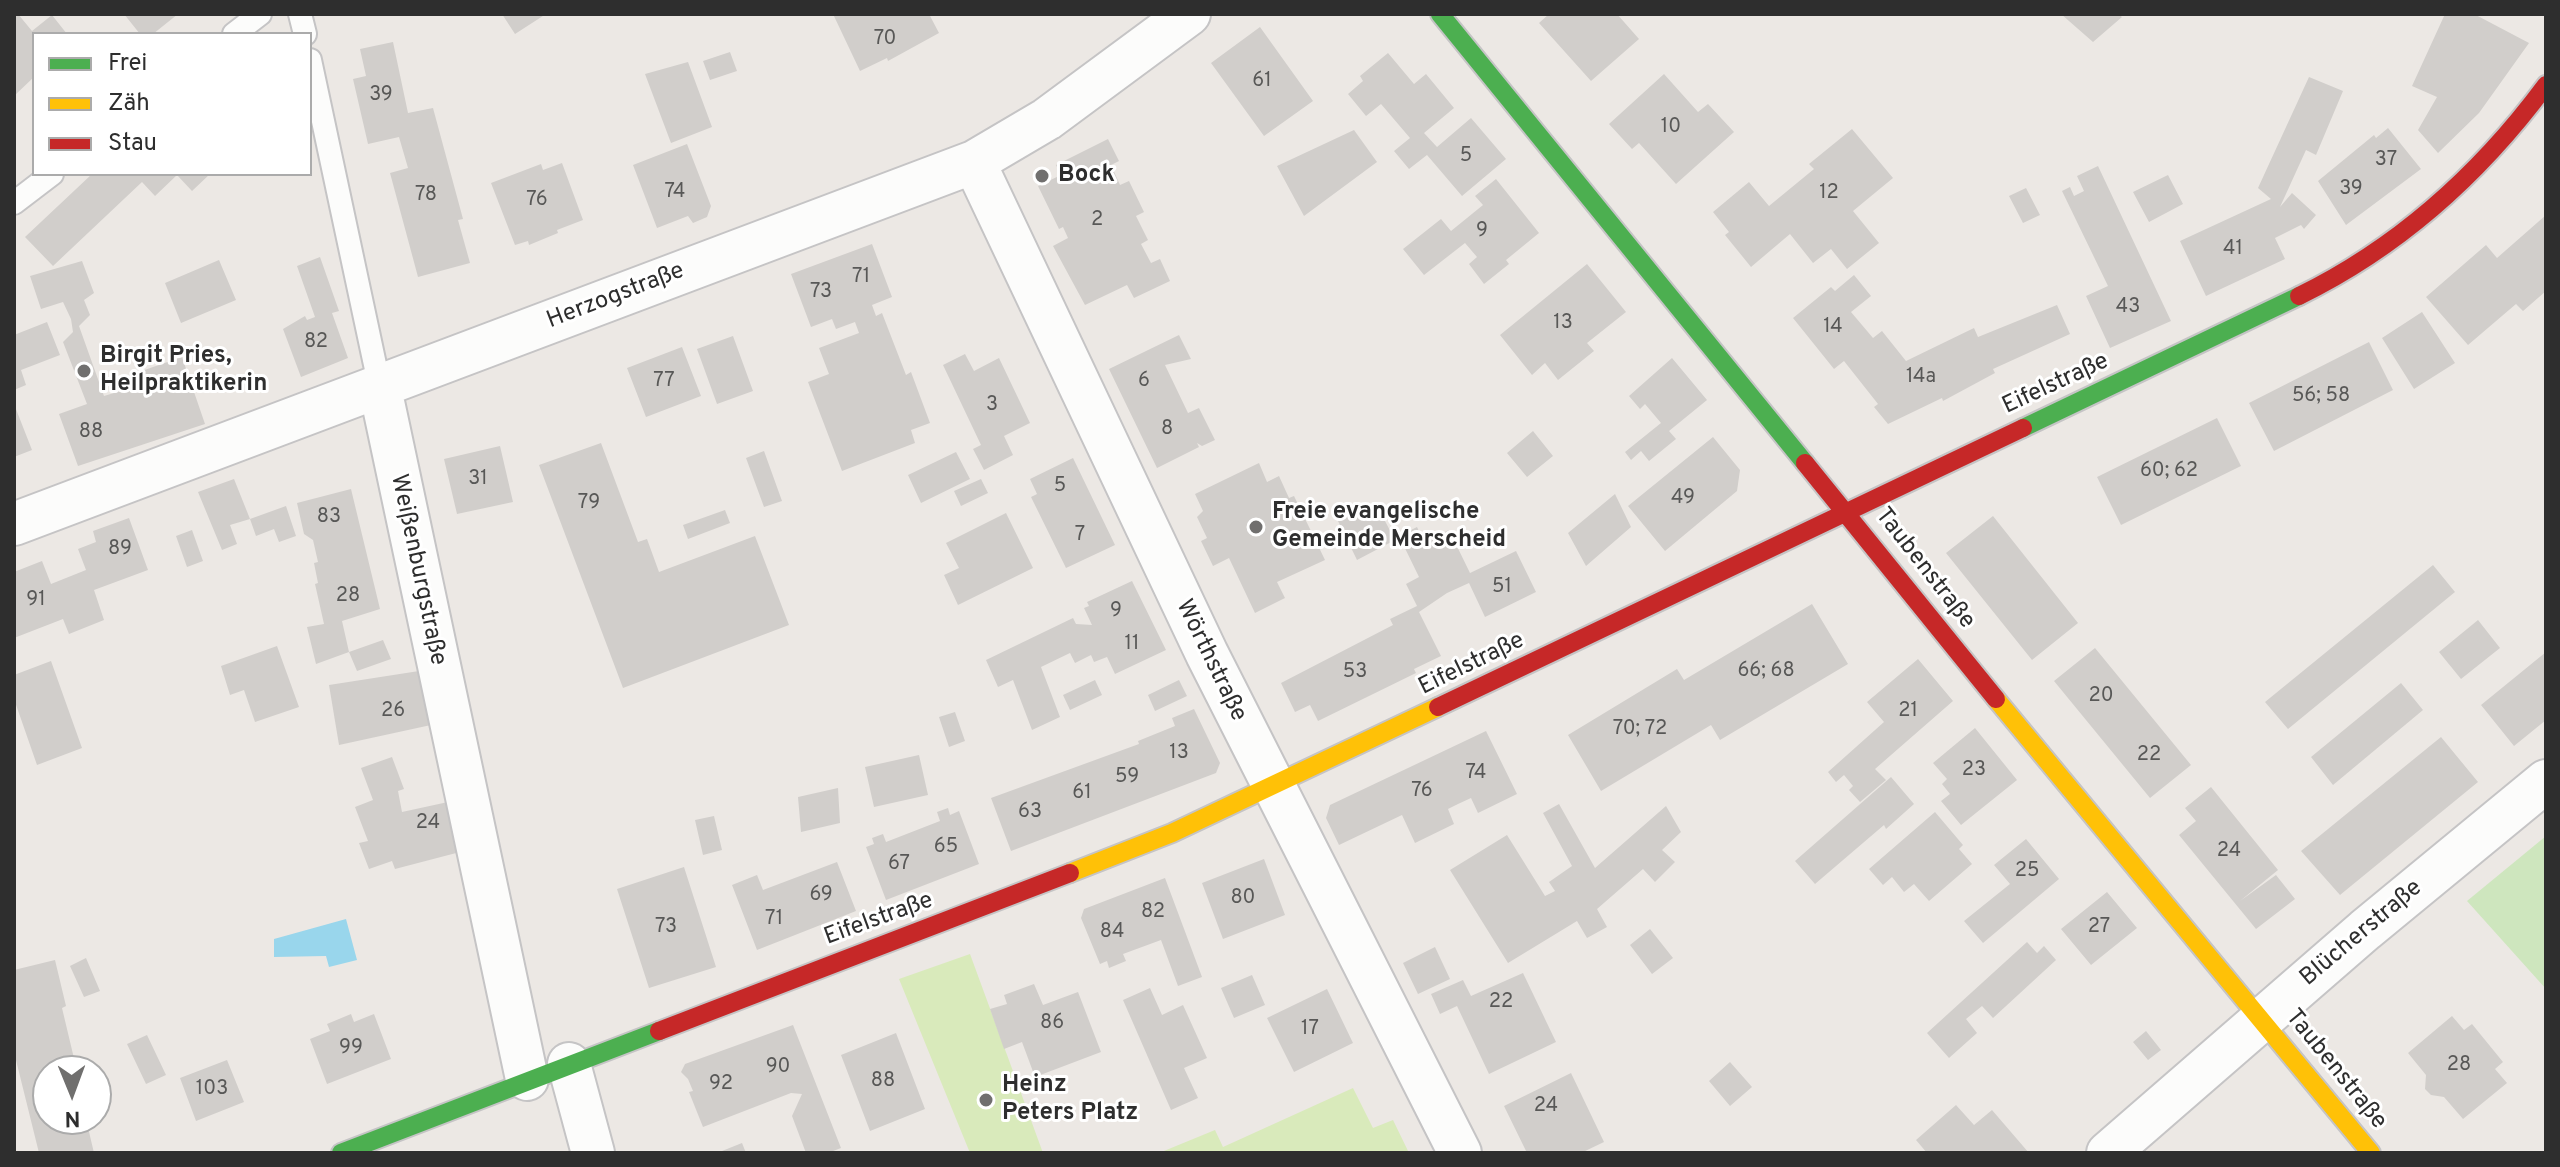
<!DOCTYPE html>
<html>
<head>
<meta charset="utf-8">
<style>
	body { margin:0 }
	#map { position:relative; width:2560px; height:1167px; overflow:hidden; background:#ece8e4; font-family:Overpass,sans-serif }
	canvas { display:block }
	.frame { position:absolute; inset:0; border:16px solid #2e2e2e; pointer-events:none }
	.legend { position:absolute; left:32px; top:32px; width:280px; height:144px; box-sizing:border-box; background:#fff; border:2px solid #ababab; margin:0; padding:10px 14px; list-style:none; font-size:24px; color:#2e2e2e }
	.legend li { display:flex; align-items:center; gap:16px; height:40px }
	.legend b { width:40px; border:2px solid #ababab }
	.north { position:absolute; left:32px; top:1055px; width:80px; height:80px; box-sizing:border-box; background:#fff; border:2px solid #ababab; border-radius:50%; rotate:179deg; font-size:22px; font-weight:700; line-height:32px; text-align:center; color:#2e2e2e }
	.north::after { content:''; display:block; margin:auto; width:28px; height:36px; background:#706f6e; clip-path:polygon(50% 0,100% 100%,50% 72%,0 100%) }
</style>
</head>
<body>
<div id="map">
<canvas width="2560" height="1167"></canvas>
<div class="frame"></div>
<ul class="legend">
<li><b style="height:10px;background:#4caf50"></b>Frei</li>
<li><b style="height:10px;background:#ffc107"></b>Zäh</li>
<li><b style="height:10px;background:#c62828"></b>Stau</li>
</ul>
<div class="north">N</div>
</div>
<script>
const ctx = document.querySelector('canvas').getContext('2d');
ctx.lineJoin = 'round';
function paint(path, color) { ctx.fillStyle = color; ctx.fill(path, 'evenodd'); }
function trace(path, color, width, dash) { ctx.strokeStyle = color; ctx.lineWidth = width; ctx.lineCap = dash ? 'butt' : 'round'; ctx.setLineDash(dash || []); ctx.stroke(path); }
function label(font, color, halo, rows, align = 'center') {
  ctx.font = font + ' Overpass,sans-serif'; ctx.lineWidth = 6; ctx.setLineDash([]); ctx.textBaseline = 'middle'; ctx.strokeStyle = halo; ctx.fillStyle = color; for (const [text, x, y, turn = 0] of rows) {
    ctx.save(); ctx.translate(x, y); ctx.rotate((+turn || 0) * Math.PI / 180); ctx.textAlign = isNaN(turn) ? turn : align; if (halo) ctx.strokeText(text, 0, 0); ctx.fillText(text, 0, 0); ctx.restore();
  }
}
paint(new Path2D(`
	M2546 836V989L2467 901Z`), '#cee6be');
paint(new Path2D(`
	M970 954 1043 1153H970L899 979Z
	M1353 1088 1373 1128 1393 1120 1409 1153H1159L1215 1130 1223 1147Z`), '#d9eabb');
paint(new Path2D(`
	M346 919 357 960 329 967 326 956 274 957V939Z`), '#99d6ec');
paint(new Path2D(`
	M14 14H18L32 31 52 15 67 34H34V77L14 96Z
	M124 14H178L153 34H140Z
	M502 14H546L515 34Z
	M833 14H929L939 33 888 61 887 58 860 71Z
	M1549 14H1617L1639 39 1591 81 1539 23Z
	M2061 14H2118L2122 17 2093 42Z
	M2445 14H2474L2529 43 2479 113 2438 153 2418 130 2437 97 2412 86Z
	M1260 27 1313 101 1264 136 1211 63Z
	M393 42 408 113 433 108 463 219 458 220 470 263 418 277 390 173 408 168 399 137 368 144 353 79 366 76 360 49Z
	M730 52 737 71 710 80 703 61Z
	M1388 53 1414 84 1426 74 1454 108 1424 133 1437 147 1471 118 1506 159 1462 196 1427 155 1409 169 1394 151 1410 138 1381 104 1366 116 1348 94 1363 81 1360 76Z
	M688 62 712 127 671 143 645 74Z
	M1664 74 1698 112 1708 104 1734 132 1676 184 1639 143 1632 149 1609 124Z
	M2309 77 2343 91 2316 155 2306 150 2280 207 2292 193 2316 215 2304 229 2301 225 2275 238 2285 259 2206 296 2180 241 2271 199 2258 188Z
	M2388 128 2421 169 2346 225 2318 181 2374 135 2376 138Z
	M1852 129 1893 178 1853 211 1879 243 1847 269 1831 249 1813 263 1790 234 1751 267 1725 235 1729 232 1713 212 1749 182 1769 206 1814 169 1809 164Z
	M1354 130 1377 162 1304 216 1277 166Z
	M1108 139 1119 161 1111 165 1120 185 1129 181 1144 212 1136 216 1148 240 1141 244 1151 263 1160 259 1170 281 1134 298 1127 285 1085 305 1053 246 1068 238 1063 227 1059 229 1038 186 1061 175 1056 165Z
	M687 144 711 206 707 217 693 223 688 216 657 228 633 165Z
	M562 163 583 220 557 230 558 233 529 245 528 241 515 245 491 183 541 164 543 170Z
	M2098 166 2171 321 2110 348 2086 296 2108 286 2062 191 2070 187 2074 196 2084 191 2077 176Z
	M92 174H210L192 191 177 175 155 196 142 182 53 266 25 237Z
	M2168 175 2183 204 2149 222 2133 192Z
	M1496 179 1539 233 1506 260 1509 264 1484 284 1469 264 1477 257 1465 243 1424 275 1403 249 1441 219 1451 231 1483 205 1475 196Z
	M2026 188 2040 215 2023 223 2009 196Z
	M2546 215V291L2523 311 2516 304 2468 345 2426 297 2486 245 2497 258Z
	M872 244 892 297 872 305 876 316 882 313 906 375 911 372 930 423 911 430 915 443 842 471 808 382 829 374 819 348 859 333 855 322 836 329 832 319 811 327 791 274Z
	M320 257 339 311 332 313 348 358 301 377 283 329 305 316 307 320 315 317 297 266Z
	M219 260 236 300 181 323 165 283Z
	M82 261 94 293 84 300 90 315 79 326 104 396 134 387 130 375 182 357 205 424 78 466 59 414 87 404 63 342 73 332 71 319 63 302 41 309 30 276Z
	M1587 264 1626 312 1587 343 1594 351 1558 380 1545 363 1532 375 1500 335Z
	M1854 275 1871 296 1851 312 1873 338 1882 331 1906 361 1974 328 1978 337 2057 305 2070 334 1993 369 1995 373 1943 401 1942 398 1888 424 1874 407 1878 404 1844 361 1834 369 1793 318 1831 287 1835 291Z
	M2422 312 2455 363 2414 389 2382 338Z
	M47 322 60 355 21 370 26 385 14 390V335Z
	M1179 335 1191 359 1165 365 1188 413 1199 408 1215 440 1202 446 1197 443 1199 447 1157 468 1109 369Z
	M733 336 753 391 717 404 697 349Z
	M2369 342 2393 390 2274 451 2249 403Z
	M682 347 701 396 646 417 627 368Z
	M965 354 974 371 999 358 1030 423 1004 436 1013 455 984 470 973 449 981 445 943 365Z
	M1672 358 1707 400 1669 431 1676 439 1649 461 1641 451 1631 460 1625 452 1661 423 1645 404 1640 409 1629 396Z
	M14 404 32 450 14 457Z
	M2217 418 2241 466 2121 525 2097 477Z
	M1533 431 1553 456 1527 477 1507 453Z
	M1713 437 1740 470 1737 491 1665 551 1628 506Z
	M601 443 638 542 647 539 659 572 755 536 789 625 623 688 539 465Z
	M500 446 513 502 457 514 444 459Z
	M764 451 782 501 764 507 746 458Z
	M956 452 970 479 921 503 908 475Z
	M1073 458 1115 545 1066 568 1031 497 1037 494 1030 479Z
	M1259 463 1267 482 1279 476 1289 498 1294 496 1325 560 1277 582 1285 598 1255 613 1229 558 1213 566 1201 541 1207 538 1197 517 1203 511 1195 494Z
	M234 479 250 519 230 525 237 544 222 550 198 492Z
	M981 479 988 493 961 506 954 491Z
	M351 489 380 609 342 621 349 652 383 640 391 659 357 671 349 652 316 664 307 627 324 624 315 584 318 583 314 563 318 562 313 540 304 534 297 503Z
	M1615 494 1631 527 1586 566 1568 533Z
	M1375 502 1395 540 1357 560 1338 521Z
	M286 506 296 536 279 542 274 529 256 536 250 519Z
	M725 510 730 523 688 539 683 525Z
	M1006 513 1033 568 958 605 944 575 959 568 946 543Z
	M1993 516 2078 623 2032 660 1946 553Z
	M129 518 148 570 94 590 104 620 69 634 63 619 14 638V572L42 561 51 584 86 570 78 549 96 542 93 531Z
	M1417 527 1424 542 1449 530 1470 573 1516 551 1536 592 1485 617 1469 583 1447 593 1419 612 1441 656 1414 669 1416 673 1318 721 1310 705 1295 712 1281 683 1393 625 1390 619 1417 606 1406 584 1419 577 1399 536Z
	M192 530 203 561 187 567 176 536Z
	M2433 565 2455 592 2288 729 2265 702Z
	M1132 581 1166 650 1115 674 1107 657 1094 662 1091 655 1075 663 1070 653 1041 667 1060 717 1032 730 1013 680 998 687 986 660 1073 618 1076 624 1092 625 1084 608 1089 606 1087 602Z
	M1812 604 1848 664 1720 740 1711 725 1601 791 1568 735 1677 669 1684 680Z
	M2478 620 2500 648 2461 679 2439 652Z
	M277 646 299 707 255 722 244 690 230 695 221 666Z
	M2095 648 2191 765 2150 798 2054 681Z
	M2546 652V720L2514 746 2481 705Z
	M1918 659 1953 701 1875 769 1886 780 1860 802 1849 790 1853 786 1844 775 1836 782 1828 772 1884 722 1867 702Z
	M51 661 82 748 37 765 14 699V675Z
	M419 671 431 725 339 745 329 685Z
	M1095 680 1102 695 1070 710 1063 695Z
	M1179 680 1187 696 1155 711 1148 695Z
	M2401 683 2423 710 2333 785 2311 757Z
	M1194 709 1220 763 1216 773 1011 851 991 798 1139 744 1138 741 1175 726 1172 718Z
	M955 712 965 741 949 747 939 717Z
	M1975 728 2017 780 1961 825 1941 801 1950 794 1942 784 1947 779 1933 763Z
	M1486 731 1517 794 1478 813 1471 798 1458 804 1448 809 1454 824 1415 843 1402 815 1339 845 1326 818 1330 805Z
	M2441 737 2478 782 2340 895 2301 851Z
	M919 755 928 795 874 807 865 767Z
	M392 757 404 789 398 791 402 812 448 802 460 852 395 869 392 861 369 869 359 843 368 841 355 807 373 800 361 768Z
	M1891 777 1914 804 1886 829 1884 825 1815 884 1795 861Z
	M2211 787 2278 870 2240 901 2276 875 2295 899 2256 929 2179 835 2196 821 2185 808Z
	M838 788 840 823 801 832 798 797Z
	M1559 804 1595 868 1666 806 1681 832 1662 850 1675 862 1655 882 1643 869 1597 909 1607 927 1587 938 1577 921 1508 963 1450 870 1507 835 1545 896 1555 891 1549 882 1572 866 1543 813Z
	M948 808 950 815 959 811 979 864 886 900 866 847 874 844 872 838 883 834 886 842 940 821 937 812Z
	M1935 812 1963 845 1959 849 1972 864 1929 901 1914 884 1904 892 1892 877 1883 885 1869 869Z
	M714 816 722 850 703 855 695 820Z
	M2026 839 2059 879 1983 943 1964 921 2010 884 1994 865Z
	M1264 859 1285 915 1223 939 1202 883Z
	M837 862 856 911 757 950 732 885 757 875 763 890Z
	M684 867 716 967 649 988 617 889Z
	M1165 878 1202 977 1178 986 1161 940 1123 954 1126 961 1109 968 1107 961 1100 964 1081 918 1084 909Z
	M2107 892 2137 928 2091 965 2061 929Z
	M1650 929 1673 958 1652 974 1630 945Z
	M2027 942 2037 953 2044 946 2056 960 1993 1018 1982 1006 1966 1019 1977 1033 1949 1058 1927 1033Z
	M1435 947 1450 979 1418 994 1403 963Z
	M86 958 100 991 84 997 70 966Z
	M55 960 66 1006 62 1008 77 1071H48V1119H86L94 1153H39L14 1052V970Z
	M1523 973 1556 1042 1489 1074 1457 1006 1440 1014 1431 994 1463 980 1471 996Z
	M1252 975 1265 1005 1234 1018 1221 988Z
	M1034 984 1043 1005 1078 992 1101 1052 1035 1077 1022 1042 1004 1049 990 1009 1007 1004 1004 995Z
	M1150 988 1162 1015 1183 1005 1207 1058 1184 1068 1198 1098 1171 1110 1123 1000Z
	M1327 989 1353 1043 1294 1072 1267 1018Z
	M351 1014 354 1022 374 1014 391 1059 327 1084 310 1039 330 1031 327 1024Z
	M2452 1016 2464 1030 2472 1024 2503 1062 2495 1069 2507 1083 2463 1119 2444 1097 2431 1095 2425 1089 2426 1075 2408 1053Z
	M793 1025 841 1148 828 1153H806L792 1116 802 1094 791 1093 703 1127 689 1092 693 1091 688 1079 681 1072 685 1064Z
	M2146 1031 2161 1050 2148 1060 2133 1042Z
	M896 1033 925 1109 870 1131 841 1055Z
	M147 1035 166 1075 146 1084 127 1044Z
	M227 1060 244 1102 196 1121 180 1078Z
	M1730 1062 1752 1087 1730 1106 1709 1081Z
	M1571 1073 1604 1142 1581 1153H1527L1504 1106Z
	M1956 1105 1974 1125 1992 1110 2029 1153H1927L1916 1140Z
	M742 1143 746 1153H717Z`), '#d1cecb');
const lane = new Path2D(`
	M300 14 305 34
	M234 34 260 14
	M310 60 380 388
	M14 203 52 174`);
const street = new Path2D(`
	M974 162 1207 654 1460 1153
	M380 388 527 1079
	M14 524 974 162 1047 119 1189 14
	M569 1064 593 1153
	M2108 1153 2365 930 2546 781`);
const fast = new Path2D(`
	M1440 14 1805 463
	M2023 428 2299 296
	M341 1153 659 1031`);
const slow = new Path2D(`
	M1996 699 2371 1153
	M1070 873 1172 833 1438 707`);
const jam = new Path2D(`
	M2299 296C2399 247 2480 174 2546 85
	M1805 463 1996 699
	M1438 707 2023 428
	M659 1031 1070 873`);
trace(lane, '#c5c4c5', 26);
trace(street, '#c5c4c5', 46);
trace(fast, '#c5c4c5', 22);
trace(slow, '#c5c4c5', 22);
trace(jam, '#c5c4c5', 22);
trace(lane, '#fcfcfb', 22);
trace(street, '#fcfcfb', 42);
trace(fast, '#4caf50', 18);
trace(slow, '#ffc107', 18);
trace(jam, '#c62828', 18);
for (const [x, y, r, color] of [
	[1042,176,8,"#706f6e"],
	[84,371,8,"#706f6e"],
	[1256,527,8,"#706f6e"],
	[986,1100,8,"#706f6e"]
]) { const dot = new Path2D(); dot.arc(x, y, r, 0, 2 * Math.PI); ctx.fillStyle = color; ctx.fill(dot); trace(dot, '#fff', 3); }
label('20px', '#585857', null, [
	["70",885,40],
	["61",1262,82],
	["39",381,96],
	["10",1671,128],
	["5",1466,157],
	["37",2386,161],
	["39",2351,190],
	["74",675,193],
	["12",1829,194],
	["78",426,196],
	["76",537,201],
	["2",1097,221],
	["9",1482,232],
	["41",2233,250],
	["71",861,278],
	["73",821,293],
	["43",2128,308],
	["13",1563,324],
	["14",1833,328],
	["82",316,343],
	["14a",1921,378],
	["77",664,382],
	["6",1144,382],
	["56; 58",2321,397],
	["3",992,406],
	["8",1167,430],
	["88",91,433],
	["60; 62",2169,472],
	["31",478,480],
	["5",1060,487],
	["49",1683,499],
	["79",589,504],
	["83",329,518],
	["7",1080,536],
	["89",120,550],
	["51",1502,588],
	["28",348,597],
	["91",36,601],
	["9",1116,612],
	["11",1132,645],
	["66; 68",1766,672],
	["53",1355,673],
	["20",2101,697],
	["26",393,712],
	["21",1908,712],
	["70; 72",1640,730],
	["13",1179,754],
	["22",2149,756],
	["23",1974,771],
	["74",1476,774],
	["59",1127,778],
	["76",1422,792],
	["61",1082,794],
	["63",1030,813],
	["24",428,824],
	["65",946,848],
	["24",2229,852],
	["67",899,865],
	["25",2027,872],
	["69",821,896],
	["80",1243,899],
	["82",1153,913],
	["71",774,920],
	["73",666,928],
	["27",2099,928],
	["84",1112,933],
	["22",1501,1003],
	["86",1052,1024],
	["17",1310,1030],
	["99",351,1049],
	["28",2459,1066],
	["90",778,1068],
	["88",883,1082],
	["92",721,1085],
	["103",212,1090],
	["24",1546,1107]
]);
label('bold 24px', '#2e2e2e', '#fff', [
	["Bock",1058,176],
	["Birgit Pries,",100,357],
	["Heilpraktikerin",100,385],
	["Freie evangelische",1272,513],
	["Gemeinde Merscheid",1272,541],
	["Heinz",1002,1086],
	["Peters Platz",1002,1114]
], 'left');
label('24px', '#2e2e2e', '#fff', [
	["Herzogstraße",616,297,-21],
	["Eifelstraße",2056,385,-25],
	["Taubenstraße",1924,569,52],
	["Weißenburgstraße",417,570,78],
	["Wörthstraße",1210,661,64],
	["Eifelstraße",1472,665,-26],
	["Eifelstraße",879,920,-20],
	["Blücherstraße",2362,934,-40],
	["Taubenstraße",2335,1070,51]
]);
</script>
</body>
</html>
